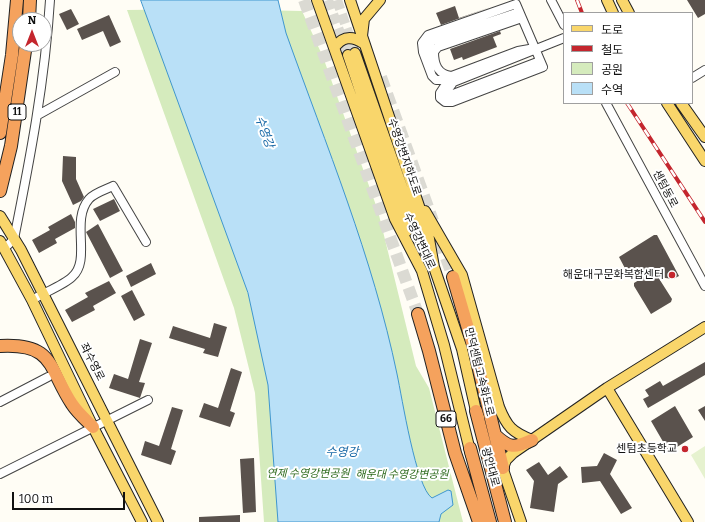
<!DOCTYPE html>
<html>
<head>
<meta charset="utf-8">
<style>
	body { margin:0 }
	#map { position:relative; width:705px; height:522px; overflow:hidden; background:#fffdf5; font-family:Bitter,"Noto Sans KR",serif }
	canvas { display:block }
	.legend { position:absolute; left:563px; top:12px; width:130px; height:92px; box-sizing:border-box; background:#fff; border:1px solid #a0a0a0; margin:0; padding:5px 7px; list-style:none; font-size:12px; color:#111 }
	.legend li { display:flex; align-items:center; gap:8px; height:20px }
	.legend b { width:20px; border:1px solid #a0a0a0 }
	.north { position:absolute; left:12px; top:12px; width:40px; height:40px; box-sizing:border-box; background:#fff; border:1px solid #a0a0a0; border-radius:50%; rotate:0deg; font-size:11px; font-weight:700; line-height:16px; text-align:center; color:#111 }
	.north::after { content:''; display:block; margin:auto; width:14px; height:18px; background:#c4262e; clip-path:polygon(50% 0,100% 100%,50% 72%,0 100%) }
	.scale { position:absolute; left:12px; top:492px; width:113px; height:18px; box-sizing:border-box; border:2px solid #111; border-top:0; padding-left:5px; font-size:12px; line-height:14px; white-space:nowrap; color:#111; -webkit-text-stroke:3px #fff; paint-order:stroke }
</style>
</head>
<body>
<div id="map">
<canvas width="705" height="522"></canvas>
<ul class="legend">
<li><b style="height:5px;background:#f9d66b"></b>도로</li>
<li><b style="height:5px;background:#c4262e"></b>철도</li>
<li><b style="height:11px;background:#d5ebbd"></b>공원</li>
<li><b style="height:11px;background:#b9e0f7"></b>수역</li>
</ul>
<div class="north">N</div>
<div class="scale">100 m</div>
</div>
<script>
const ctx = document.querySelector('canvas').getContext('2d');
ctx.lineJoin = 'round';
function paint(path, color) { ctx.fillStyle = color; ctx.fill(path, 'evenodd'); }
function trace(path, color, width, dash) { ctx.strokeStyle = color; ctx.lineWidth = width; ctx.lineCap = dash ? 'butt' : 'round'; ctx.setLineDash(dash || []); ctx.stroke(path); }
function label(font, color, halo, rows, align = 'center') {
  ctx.font = font + ' Bitter,"Noto Sans KR",serif'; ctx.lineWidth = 4; ctx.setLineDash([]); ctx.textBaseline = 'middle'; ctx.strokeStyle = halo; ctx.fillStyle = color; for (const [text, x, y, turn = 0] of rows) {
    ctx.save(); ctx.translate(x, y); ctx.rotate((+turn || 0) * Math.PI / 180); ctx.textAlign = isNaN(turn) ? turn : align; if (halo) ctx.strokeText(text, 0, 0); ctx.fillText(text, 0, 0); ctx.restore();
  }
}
paint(new Path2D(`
	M208 9 302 11 323 57 378 211 416 366 429 388 463 522H264L255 393 234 308 127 10Z`), '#d5ebbd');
paint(new Path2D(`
	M705 446V479L691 455Z`), '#e6f2cf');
const water = new Path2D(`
	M141 0H278L286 33C326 145 373 258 397 374 402 397 416 488 432 498L448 490 451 491 453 505 441 514 439 522H278L268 385 248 293Z`);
paint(water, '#b9e0f7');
trace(water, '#3f96cf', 1);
paint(new Path2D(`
	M687 0H705V14L698 18Z
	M455 6 459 18 491 7 441 25 436 13Z
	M71 9 79 24 67 30 59 14Z
	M109 15 121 42 110 47 103 31 82 40 77 29Z
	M500 31 501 34 493 37 497 47 463 60 462 57 454 60 450 49Z
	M63 156 76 157V179L84 197 81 201 73 205 62 181Z
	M114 199 120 211 100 221 93 209Z
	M71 214 75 222V228L55 239 57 243 39 253 32 240 50 230 48 227Z
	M98 224 123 271 110 278 86 232Z
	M654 235H657L679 276 673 279 658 277 672 299 671 302 651 314 634 286V283L649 274H628L619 257Z
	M151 263 156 274 131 287 126 276Z
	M109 281 116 293 93 306 95 310 72 322 65 310 88 297 85 293Z
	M132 290 145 315 134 321 121 296Z
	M214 323 227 327 218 357 203 353 205 349 169 338 173 326 210 338Z
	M140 339 152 343 139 382 145 383 140 398 109 388 114 374 128 379Z
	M705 362V375L648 408 643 399 649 396 645 390 660 381 663 386Z
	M231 368 242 372 230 411 235 413 230 427 199 417 204 403 218 408Z
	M675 406 693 437 669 452 651 421Z
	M705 406V421L698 410Z
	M172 407 183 410 171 449 176 451 171 465 141 455 145 441 159 446Z
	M604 453 617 460 610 474 632 508 621 514 600 481 582 483 581 467 597 466Z
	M254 458 256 512 243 513 240 459Z
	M539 462 548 475 560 466 568 477 558 484 554 512 530 508 534 481 526 470Z
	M240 515V522H199V517Z`), '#5a524d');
trace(new Path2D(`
	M328 0 348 55
	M337 0 355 53`), '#dbdad3', 10, [10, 5]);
trace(new Path2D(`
	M304 0 418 314
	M381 77 433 221
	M440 241 453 277`), '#dbdad3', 12, [12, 6]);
const minor = new Path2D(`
	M551 0 564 25
	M535 48 518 51 441 80H436L432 76 423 52 422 43 428 35 516 4C525 25 534 46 543 67L452 102H445L440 98V93L444 87 456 81 564 38
	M429 59 428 49 432 41 519 12
	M451 76C438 74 434 65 434 52L438 47 522 18
	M692 78 705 70
	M452 84 446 92 448 96 540 61
	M606 103 705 286
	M38 115 115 72
	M5 248 14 239C30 159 45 81 50 0
	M32 300C43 293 64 285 72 277 92 260 70 221 89 199 94 193 107 189 113 186L146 242
	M0 402 48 377
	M0 474 148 400`);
const major = new Path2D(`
	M317 0 395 219 422 271 444 345 471 455
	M350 0 428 233 434 267 462 349 476 411 479 418
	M607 0 613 13
	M622 0 629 13
	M362 36 364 19 380 0
	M334 48C342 37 351 35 363 43
	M355 53 422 244 429 258
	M348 55 407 231
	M667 103 705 161
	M681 103 705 137
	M425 211 462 275 499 407C507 427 512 432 532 440
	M0 216 21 250 158 522
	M0 241 32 300 93 427 142 522
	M607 388 688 522
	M500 461 521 522
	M503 468 506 460 513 453 607 388 705 327`);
const highway = new Path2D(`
	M29 20 30 0
	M0 133 12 55 17 0
	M0 191 11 146 26 44
	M453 277 474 349 503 468
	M418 314 429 351 455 453 479 522
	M0 346C55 343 48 368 72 404 77 412 86 420 93 427
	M476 411 505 522
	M495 435C510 449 514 448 532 440
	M470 448 490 522`);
trace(minor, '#444', 10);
trace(major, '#222', 12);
trace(highway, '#222', 14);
trace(minor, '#fff', 8);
trace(major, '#f9d66b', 10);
trace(highway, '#f5a25d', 12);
const rail = new Path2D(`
	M577 0 582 13
	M627 103 705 222`);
trace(rail, '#c4262e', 4);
trace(rail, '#fff', 2.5, [8]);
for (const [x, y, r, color] of [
	[672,275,4,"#c4262e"],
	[685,449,4,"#c4262e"]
]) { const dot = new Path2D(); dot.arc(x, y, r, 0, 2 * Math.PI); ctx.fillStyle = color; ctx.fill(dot); trace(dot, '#fff', 1.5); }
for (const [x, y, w] of [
	[17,112,18],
	[446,419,20]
]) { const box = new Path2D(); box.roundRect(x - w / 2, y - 8, w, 16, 3); ctx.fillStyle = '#fff'; ctx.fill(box); trace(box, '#111', 1); }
label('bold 10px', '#111', null, [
	["11",17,112],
	["66",446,419]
]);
label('11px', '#111', '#fff', [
	["수영강변지하도로",404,157,71],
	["센텀동로",665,189,62],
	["수영강변대로",419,241,65],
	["좌수영로",92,362,63],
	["만덕센텀고속화도로",479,372,76],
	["광안대로",490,467,75]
]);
label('11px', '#111', '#fff', [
	["해운대구문화복합센터",664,275],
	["센텀초등학교",677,449]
], 'right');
label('italic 11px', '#2f6b1f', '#fff', [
	["연제 수영강변공원",308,474],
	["해운대 수영강변공원",402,475]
]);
label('italic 12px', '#1768a6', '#fff', [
	["수영강",264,132,70],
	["수영강",342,453]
]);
</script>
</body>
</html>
